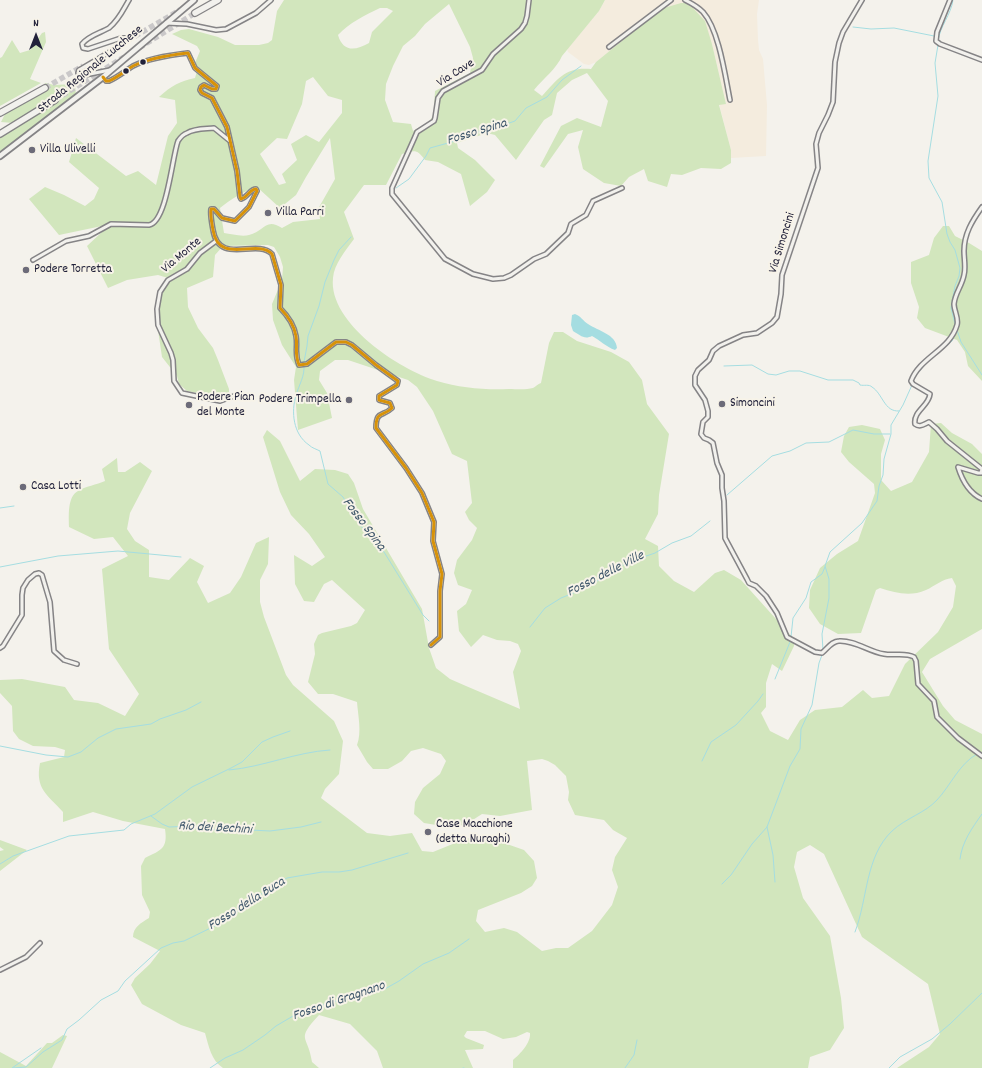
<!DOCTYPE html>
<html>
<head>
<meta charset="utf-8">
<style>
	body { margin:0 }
	#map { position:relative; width:982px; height:1068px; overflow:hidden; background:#f4f2ec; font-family:Dekko,sans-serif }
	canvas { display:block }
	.north { position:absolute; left:16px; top:16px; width:40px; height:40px; -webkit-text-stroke:3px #f7f3e8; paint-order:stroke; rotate:0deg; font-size:11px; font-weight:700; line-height:16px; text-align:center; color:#22223b }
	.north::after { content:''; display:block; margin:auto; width:14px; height:18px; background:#22223b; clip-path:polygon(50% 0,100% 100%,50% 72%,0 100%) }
</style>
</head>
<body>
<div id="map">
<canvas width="982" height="1068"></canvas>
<div class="north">N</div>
</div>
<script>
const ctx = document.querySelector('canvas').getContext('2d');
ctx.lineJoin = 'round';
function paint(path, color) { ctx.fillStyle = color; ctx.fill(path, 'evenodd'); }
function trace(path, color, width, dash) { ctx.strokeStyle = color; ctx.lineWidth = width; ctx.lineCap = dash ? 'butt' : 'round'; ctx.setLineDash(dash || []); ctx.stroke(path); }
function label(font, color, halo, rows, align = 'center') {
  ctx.font = font + ' Dekko,sans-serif'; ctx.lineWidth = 4; ctx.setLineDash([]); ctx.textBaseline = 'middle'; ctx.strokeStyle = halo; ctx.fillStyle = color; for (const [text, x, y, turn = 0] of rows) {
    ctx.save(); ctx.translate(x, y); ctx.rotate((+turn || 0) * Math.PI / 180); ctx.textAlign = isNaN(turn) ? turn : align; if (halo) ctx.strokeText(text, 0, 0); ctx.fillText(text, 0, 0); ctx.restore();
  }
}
paint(new Path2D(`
	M605 0H759L757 14 758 40 759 50 763 59 767 105 766 156 731 158V150L719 104H726L712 44 701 16 688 5 664 8 596 62 589 65 584 64 568 52 567 49 599 11Z`), '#f4ecde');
paint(new Path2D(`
	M284 0H605L599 11 562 56C557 68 543 79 534 90L542 96C559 78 565 67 591 69L596 62 655 14 664 8 681 3H685L693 8 705 21 712 44 726 104 719 105 731 150V163L721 169 701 168 682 175 671 174 667 187 648 181 644 169 629 177 621 186 604 183 583 169 578 147 583 130 568 134 544 168 540 166 561 126 577 118 601 127 608 101 587 73 572 80 557 93 552 115 544 120 516 160 495 135 487 133 457 143 458 148 475 160 495 180 487 192 470 206 461 174 438 162 425 160C417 149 415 150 402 154L386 185H364L344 212 354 239C346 250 334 264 333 278 328 323 400 370 437 381 460 388 485 390 509 389 516 389 526 390 533 388 535 387 538 384 541 383L549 343 554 332H563L577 341 611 352 629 362 642 380 647 404 669 434 659 495 658 514 645 539 658 546 659 566 674 581 694 592 715 573 724 570 741 580 794 639V646L782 671 772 664 766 683V707L761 713 770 731 788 740 800 720 815 710 842 707 863 690 872 698 889 696 905 664 938 632 953 607 956 586 952 578C942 579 935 586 926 590 910 597 896 593 880 588L876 590 861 633 838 634 820 624 809 608 810 590 820 568 837 554 858 541 875 493 874 484 849 462 841 452 844 436 849 427 862 425 880 429 885 440 881 454V480L891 491 912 482 929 452 931 424 941 423 952 433 972 444 982 454V629L930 659 922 672 943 706 955 720 982 734V1068H897L929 1047 940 1034 928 984 862 937 824 854 810 845 797 852 794 867 803 898 830 936 841 998 844 1028 830 1050 810 1057 808 1068H513V1060C520 1054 531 1043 530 1033L527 1032 516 1037 503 1039 485 1031H467L464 1036 466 1038 484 1045 483 1049 465 1050 473 1068H383L377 1051 350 1024 319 1015C295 1041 308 1034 312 1062L319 1068H223C211 1060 209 1047 205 1033L181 1025 142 1004 131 985 135 978 150 964 160 951 133 937C133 927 141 923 149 918L150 912 142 895 141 866 145 858C161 850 168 849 165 829L123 821 93 812 63 822V812C47 794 35 789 40 763L64 757 65 750 55 747 33 746 19 739 13 731 12 706 0 693V680L22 679 65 687 74 700 98 703 125 716 139 694 109 649 102 569 128 556 113 537 94 539 69 527C69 516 67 497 78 491 85 486 97 485 105 481L102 469 117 458 118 472H125L140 462 152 471 130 513 127 529 135 541 149 550V577L169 580 190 558 204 566 197 582 208 603 230 593 241 577 256 543 269 537 268 564 260 580V602L264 617 286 675 293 685 334 721 343 741 339 774 325 789 321 798 367 833 390 836 412 833 422 851 433 852 465 839 484 836 524 850 534 861 537 878 532 886 521 893 478 910 476 921 485 932 504 928 517 932 542 951 556 948H568L592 931 612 905 618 887 612 870 615 857 627 838 613 830 604 820 575 815 568 800 569 792 566 776 555 765 548 761 542 759 527 761 532 810 500 816 482 814 465 825 449 827 424 823 414 814 415 802 423 788 440 774 446 761 441 754 423 748 411 751 402 761 388 769H373L367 762 357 745C362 732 358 716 357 702L333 694H318L308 682 315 654 314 644 318 635 322 633 351 626 357 623 365 610 332 580 324 584 314 602 304 601 295 584 294 555 312 566 325 557 309 534 291 515 280 492 263 437 267 430 280 441 300 481 315 469 335 470 348 474 354 483 363 509 422 609 429 648 436 668 450 679 466 686 520 709 513 672 521 651 518 644 510 641 497 640 483 635 471 647 459 631 457 611 466 604 472 590 458 585 454 573 457 560 472 540 477 528 469 520 465 512 472 503 467 461 452 454 433 411 417 387 408 380 348 360H335L320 371 319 380 327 393 332 418 298 430 294 380 296 367 282 345 273 320 272 304 282 280 283 267 280 257 274 247 268 245 223 246 215 255 213 277 187 288 188 307 198 328 213 348 218 360 229 389V395L222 400 217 399 203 394 187 391 179 384 177 376 162 357 155 310 158 291 168 278 158 275 127 280 108 288 87 246 103 231 102 226 59 235 29 199 45 187 64 195 85 206 94 199 99 188 69 162 76 138 126 176 138 171 156 185 168 136 177 123 175 100 159 97C171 86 180 81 195 78L197 71 195 63 200 51 197 46 172 34 181 30 189 29 218 37 235 45H259L268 43 272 40 277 11ZM449 4 470 47 473 58 470 73 435 91C433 118 438 118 413 131L411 124 393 122 385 100 386 84 393 66 403 46 415 36 425 24ZM380 8H387L393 11 372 32 369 43C355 51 343 52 338 35 349 23 365 15 380 8ZM313 77 328 96 342 100V113L319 142 306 135 291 144 297 160 282 174 286 183 279 185 260 154 277 138 287 139 302 104 306 81ZM330 138 335 179 318 209 320 219 293 222 282 228C265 217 264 232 249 235 242 237 231 234 224 233L220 208C231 199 244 191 257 187L280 208 296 195 306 177Z
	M45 32 46 42 30 79 41 83 0 106V58L2 57 12 40 20 53 30 50 42 33Z
	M46 83 54 85 75 84 76 96 41 122 40 121 36 124 35 127 0 154V137L57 102 13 123 1 122 6 112 46 89 44 84Z
	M943 226H949L955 236 969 243 982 251V381L968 366 965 352 957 340 925 328 917 318 919 307 911 283V262L929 255 934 238Z
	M0 840 27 850 0 871V851L4 850 0 847Z
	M63 1035 67 1036 52 1068H0V1052L26 1066 47 1043H52Z`), '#d2e6bd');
paint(new Path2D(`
	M575 314C581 316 583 321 588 324 598 331 616 334 617 348L615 350C606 347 600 340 592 336 584 340 580 335 573 331L571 325 572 315Z`), '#a5dde1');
trace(new Path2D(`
	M853 27 871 29 894 28 934 36
	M938 41C940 26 951 15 953 0
	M938 45 935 63 938 96 928 161 929 178 942 202 947 234 950 242 955 250 960 268 959 276 955 286 951 308 955 324
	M396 188 409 179 426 156 430 148 466 138 478 132 492 129 515 121 526 108 547 97 562 80 581 66
	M957 330 961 342 982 375
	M940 351 952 341 957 330
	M304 362 307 346 308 336 319 306 325 282 334 260 339 250 351 237
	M304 365C305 376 299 385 296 395 291 412 293 434 309 445 312 448 316 449 320 451L328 484 343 497 359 524 384 552 423 615 429 621
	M724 366 752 365 768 374 776 375 789 371H800L828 380H853L859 383 860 385C864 386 869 384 872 387 883 394 884 412 899 411
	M913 381 915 376 930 359
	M727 495 772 456 790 451 806 443 829 442 853 430 874 434H890
	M0 508 14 506
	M0 567 58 556 118 551 181 557
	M530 627 545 608 561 598 581 590 608 575 626 563 655 553 672 543 691 536 710 521
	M791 637 793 618 806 598 811 582 822 574 825 567
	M823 650 822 634 829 598V579L825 566 830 552 862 523 877 501 879 486 883 475 884 459 891 434V425L903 405 912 385
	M775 679 790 642
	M0 746 46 755 68 757 81 752 98 738 116 729 151 724 160 719 186 710 201 702
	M702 761 711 742 736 725 758 701 763 694
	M229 770C263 767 296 752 330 750
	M151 816 162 824 169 827 191 826 204 830 231 829 270 831 301 827 321 822
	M767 827 773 855 775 882
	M960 859C962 842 972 828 982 814
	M0 864 13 856 69 836 124 830 131 824 155 814 192 787 231 768 242 762 262 742 273 737 290 731
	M722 884 731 875 752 844 767 827 790 766 800 749 801 729 812 705 819 663 822 655
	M855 932C868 898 865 857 892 831 906 818 925 813 937 800 951 785 959 764 977 754
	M12 1068 41 1048
	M13 1068 26 1067 43 1052 62 1040 67 1029 79 1020 101 1000 118 991 125 981 161 948 173 943 184 941 227 920 255 898 287 878 322 872H339L352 870 408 853
	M210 1068 225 1058 243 1050 265 1035 276 1026 293 1016 331 1002 358 997 383 990 399 981 423 964 449 953 469 939
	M463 1068H464
	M625 1068 634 1055 637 1040
	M889 1068 900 1057 932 1039 950 1024 982 993`), '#a5dde1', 1);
trace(new Path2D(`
	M120 45 180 10
	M139 48 195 13
	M45 88 83 66
	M55 100 124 57`), '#cac8c9', 5.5, [5.5, 3]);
const minor = new Path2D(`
	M529 0 527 16 525 23 521 29 493 54 482 70 443 91 438 98 435 118 434 121 417 132 414 139 392 188V194L445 259 473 274 493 279 504 278 511 275 534 259 546 254 568 233 571 224 586 215 593 201 622 188
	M685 0C691 3 698 7 703 12 719 30 725 75 730 100
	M862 0 843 32 839 43 835 62 833 102 828 115 819 133 816 144 818 168 782 275 781 294 777 317 772 323 757 333 743 335 719 346 713 351 709 360 698 370 695 376V385L705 400 708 411V417L703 422 701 434 704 438 709 440 713 443 717 463 722 475V488L724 501 725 538 747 579 749 583 756 586 766 596 777 613 787 637 815 652 822 653C828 648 832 641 839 641 855 640 869 652 884 654 894 656 905 652 914 657L916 661 918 684 934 701 937 717 958 738 982 756
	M950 0 937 32 936 41 940 44 982 60
	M166 23 187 24 216 30 226 29 256 13 271 0
	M609 47 671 0
	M110 70 85 75H80L78 73 79 70 123 44 125 41V38H121L88 49 83 48 82 44C88 36 100 33 109 28 119 20 123 10 129 0
	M103 77 106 81H109C118 77 125 71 133 66 149 58 170 55 188 53L195 68 217 86 216 89H212L204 85 201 87 200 90 202 93 212 98 227 127 237 171 240 197 241 199C248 197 250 189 256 189L257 191 249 207 235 221 222 218 214 209H211C210 215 212 224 213 230 219 266 256 238 272 254L281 285 280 308C288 316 294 324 296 336 298 347 294 353 299 365L307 364 336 342H346L352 345 376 365 398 381 397 385 379 396V400L390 403 392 408C383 417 376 410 376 428L406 468 422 493 434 522 433 541 442 574 440 591V637L431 645
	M982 207C972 221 964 234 964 251 964 259 966 268 964 275 962 286 955 293 954 304 954 311 959 318 957 325 950 350 920 357 911 381L913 384 930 394C929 406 913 411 915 424 920 428 924 424 929 422L937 429 947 441 982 469 981 473H978L958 467C962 480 969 493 982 499
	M216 241 200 253 187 269 168 280 160 292 157 309 158 325 171 353 173 360 174 381 182 393 220 401 234 396
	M33 260 66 241 89 236 111 224 149 225C167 222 172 157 178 141 180 138 184 134 187 133 195 128 206 129 214 128L230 141
	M0 648 3 646 22 615V595L23 588 28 580 35 574 39 573 42 575 50 602 54 651 64 660 77 664
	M0 970 26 957 40 943`);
const primary = new Path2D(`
	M0 156 103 77 194 0`);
const motorway = new Path2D(`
	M195 13 218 0
	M0 113 45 88
	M0 134 55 100`);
trace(minor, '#858486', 6);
trace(primary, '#858486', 8);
trace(motorway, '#858486', 8);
trace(minor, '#f2f1ed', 3);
trace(primary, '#f2f1ed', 4.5);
trace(motorway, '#f2f1ed', 5.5);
trace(new Path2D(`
	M103 77 106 81H109C118 77 125 71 133 66 149 58 170 55 188 53L195 68 217 86 216 89H212L204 85 201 87 200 90 202 93 212 98 227 127 237 171 240 197 241 199C248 197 250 189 256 189L257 191 249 207 235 221 222 218 214 209H211C210 215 212 224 213 230 219 266 256 238 272 254L281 285 280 308C288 316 294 324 296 336 298 347 294 353 299 365L307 364 336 342H346L352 345 376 365 398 381 397 385 379 396V400L390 403 392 408C383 417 376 410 376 428L406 468 422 493 434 522 433 541 442 574 440 591V637L431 645`), '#d79209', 3);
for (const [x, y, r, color] of [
	[143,62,3.5,"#22223b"],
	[126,71,3.5,"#22223b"],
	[32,150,4,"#6c6b79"],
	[268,213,4,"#6c6b79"],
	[26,270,4,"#6c6b79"],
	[349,400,4,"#6c6b79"],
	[722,404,4,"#6c6b79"],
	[189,405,4,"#6c6b79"],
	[23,487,4,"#6c6b79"],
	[428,832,4,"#6c6b79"]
]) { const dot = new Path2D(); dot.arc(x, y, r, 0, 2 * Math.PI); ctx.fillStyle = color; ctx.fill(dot); trace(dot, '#f7f3e8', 1.5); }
label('13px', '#22223b', '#f7f3e8', [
	["Strada Regionale Lucchese",91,70,-39],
	["Via Cave",456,74,-32],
	["Via Simoncini",783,243,-73],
	["Via Monte",182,256,-40]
]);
label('13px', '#22223b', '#f7f3e8', [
	["Villa Ulivelli",40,150],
	["Villa Parri",276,213],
	["Podere Torretta",34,270],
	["Podere Pian",197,398],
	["del Monte",197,413],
	["Podere Trimpella",341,400,"right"],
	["Simoncini",730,404],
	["Casa Lotti",31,487],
	["Case Macchione",436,825],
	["(detta Nuraghi)",436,840]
], 'left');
label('italic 14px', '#3f576b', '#f7f3e8', [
	["Fosso Spina",477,133,-17],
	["Fosso Spina",363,525,53],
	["Fosso delle Ville",606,575,-27],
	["Rio dei Bechini",215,829,3],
	["Fosso della Buca",247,905,-32],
	["Fosso di Gragnano",339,1002,-19]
]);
</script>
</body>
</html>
